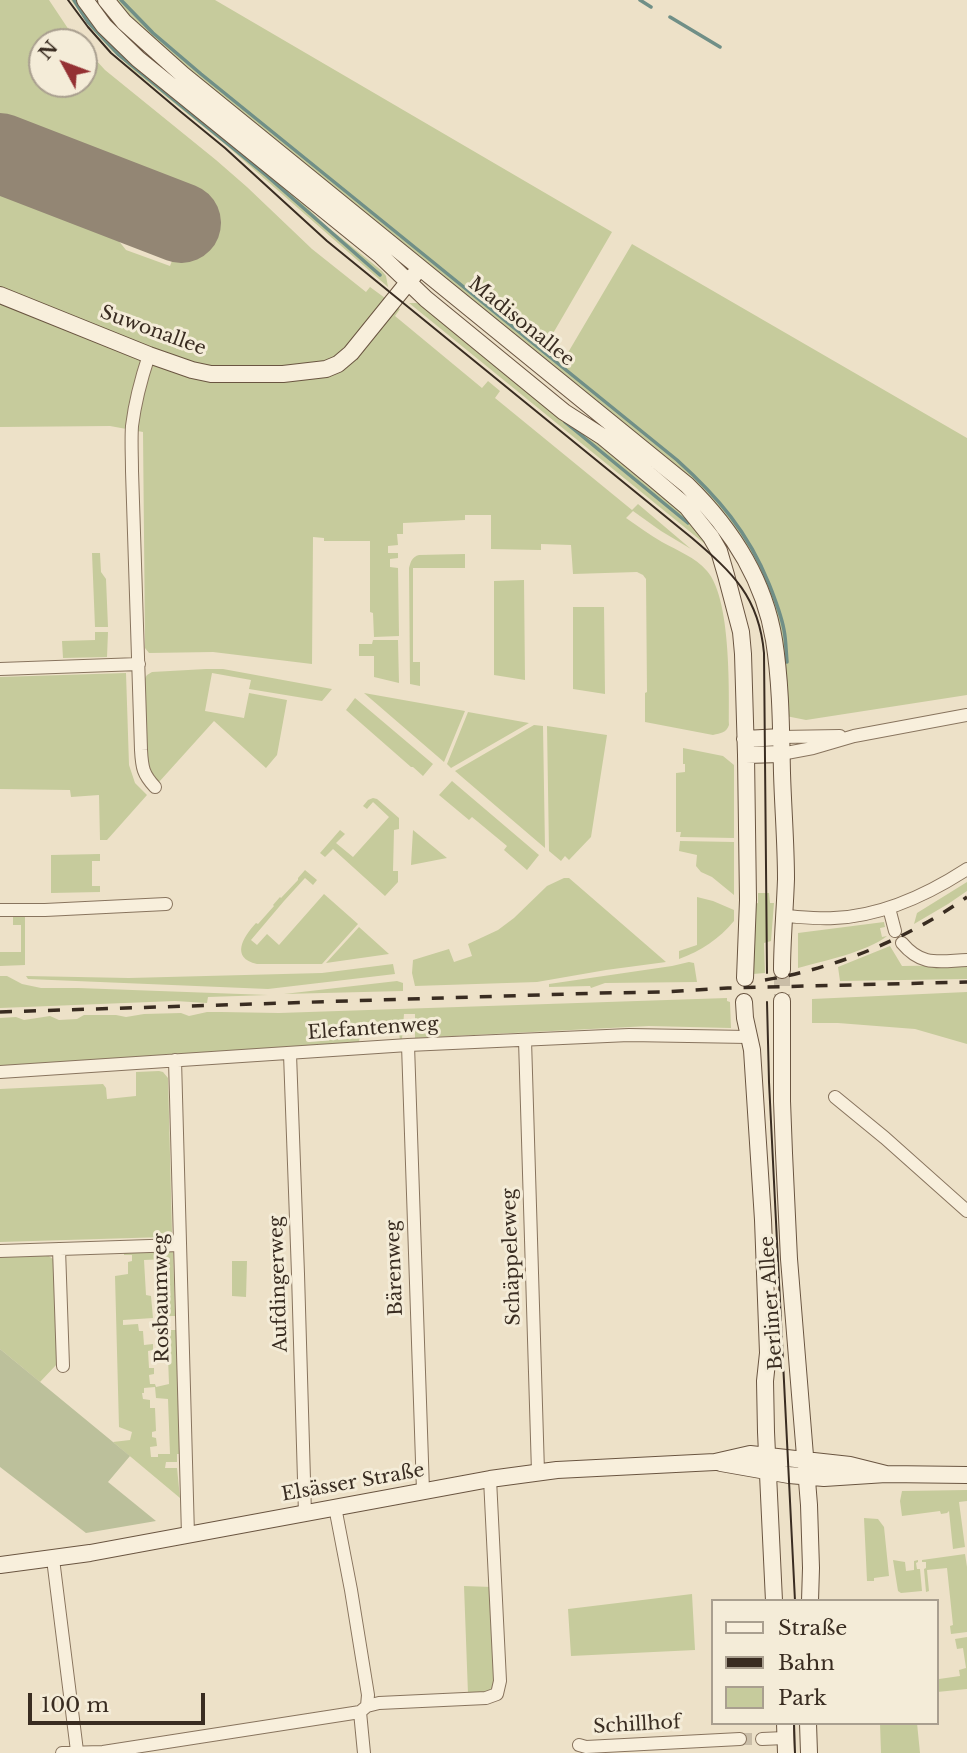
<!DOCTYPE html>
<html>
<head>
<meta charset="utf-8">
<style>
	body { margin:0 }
	#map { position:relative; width:967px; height:1753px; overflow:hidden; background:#ede1c8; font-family:"Libre Baskerville",serif }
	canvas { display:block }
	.legend { position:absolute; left:711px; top:1599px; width:228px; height:126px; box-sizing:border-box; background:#f4ecd8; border:2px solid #a99f8f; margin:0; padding:9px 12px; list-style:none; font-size:21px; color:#392c21 }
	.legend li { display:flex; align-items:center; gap:14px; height:35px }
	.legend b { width:35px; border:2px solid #a99f8f }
	.north { position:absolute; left:28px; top:28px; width:70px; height:70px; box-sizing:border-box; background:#f4ecd8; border:2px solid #a99f8f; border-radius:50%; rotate:311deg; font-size:19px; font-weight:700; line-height:28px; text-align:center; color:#392c21 }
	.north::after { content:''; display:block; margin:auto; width:24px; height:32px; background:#943133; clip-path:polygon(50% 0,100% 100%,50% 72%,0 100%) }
	.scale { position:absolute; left:28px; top:1693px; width:177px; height:32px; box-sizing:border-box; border:4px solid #392c21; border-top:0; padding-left:9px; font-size:21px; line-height:24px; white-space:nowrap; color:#392c21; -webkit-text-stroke:5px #f4ecd8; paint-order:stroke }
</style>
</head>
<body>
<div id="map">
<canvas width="967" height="1753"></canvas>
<ul class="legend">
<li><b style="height:9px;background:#f8efdc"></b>Straße</li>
<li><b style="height:9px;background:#392c21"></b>Bahn</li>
<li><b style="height:19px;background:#c6cb9c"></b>Park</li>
</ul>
<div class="north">N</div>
<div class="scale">100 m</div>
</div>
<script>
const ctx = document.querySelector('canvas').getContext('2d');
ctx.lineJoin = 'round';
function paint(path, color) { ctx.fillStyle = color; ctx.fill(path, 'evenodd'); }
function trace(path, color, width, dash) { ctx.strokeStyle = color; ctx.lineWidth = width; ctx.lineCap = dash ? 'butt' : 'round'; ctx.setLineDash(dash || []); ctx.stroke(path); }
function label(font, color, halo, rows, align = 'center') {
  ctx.font = font + ' "Libre Baskerville",serif'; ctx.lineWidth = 6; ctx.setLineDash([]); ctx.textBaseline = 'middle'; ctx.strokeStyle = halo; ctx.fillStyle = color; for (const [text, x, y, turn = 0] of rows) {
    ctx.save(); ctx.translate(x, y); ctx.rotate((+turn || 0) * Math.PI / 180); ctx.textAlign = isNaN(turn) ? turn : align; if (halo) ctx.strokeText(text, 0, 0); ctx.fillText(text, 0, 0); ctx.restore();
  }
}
paint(new Path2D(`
	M0 0H49L69 30 80 42H42V84H84V47L105 70 216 160 247 187 312 249 366 292 370 287 400 309 395 316 482 388 488 381 500 391 495 398 632 510 638 504 691 549 661 531 633 511 626 518C638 526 650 535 662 542 678 551 695 557 707 571 731 598 729 689 729 725 726 733 721 733 713 735L645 722V693L647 692 646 579 643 575 637 572 573 574 571 545 541 544V550L491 549V515H465V520L403 523V534H397L398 545 388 546V553H398V558L390 559V567L398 568 399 636 374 637 373 613 370 612V541H324V538L313 537 312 664 213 652 149 653 145 648V640L143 432 110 426 0 427V181L103 221 126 250 170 266 196 198 0 123Z
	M71 0H79L280 181 325 225 382 271 386 276 388 287 226 145 133 70 112 51 89 26Z
	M114 0H215L612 232 548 342 566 356 632 244 967 438V695L806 720 786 716 783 669 735 530 153 41 133 22Z
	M409 303H416L421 304 603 445 681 510 710 548Z
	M92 553H100L101 572 106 579 108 627H95Z
	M465 554V568H413V662H420V686L410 684 409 568C411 561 412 557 419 555Z
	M524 580 525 680 494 675V581Z
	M573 607H604L605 694 573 689Z
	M95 632H108L107 657 63 658 62 641 95 640Z
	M373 640H398L399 683 374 677V656H359V644H372Z
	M206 669H223L332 689 322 701 249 689 251 680 212 673 205 711 244 718 249 693 287 700 277 755 266 768 214 721 159 782C151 775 148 768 146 757L144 680 147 675 152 672Z
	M126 673 129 765 135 783 147 795 107 840H100L99 795 71 797 70 790 0 789V677Z
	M364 693 465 711 444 762Z
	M355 698 433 764 423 776 413 767H411L346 710Z
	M468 712 529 723 451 768 447 764Z
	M534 725 543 726 545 848 455 771Z
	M547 726 607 735 591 837 569 860 565 856 561 861 549 851Z
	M683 748 723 756 734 765V838L680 837 681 832H676V773L685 772V764H683Z
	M452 781 539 855 527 870 504 850 507 846 472 817 469 820 439 795Z
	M373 798 377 799 399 818V829L394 830 393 871H398V882L385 896 333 849 325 857 320 853 340 830 345 834 336 843 353 857 389 817 373 802 367 809 363 806 368 800Z
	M413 830 447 858 411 865Z
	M680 841 734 842V895L712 877 701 872 696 866 697 855 679 851Z
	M100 854V861H92V886H100V892L51 893V855Z
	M305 870 317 880 313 885 305 878 284 901 251 940 257 945 267 934 279 945 324 894 358 924 322 964H257C230 958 243 937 256 923L258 924 274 906 273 905 280 897 281 898 298 880V878Z
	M564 878H569L666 962 606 970 537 982 415 986 412 973 413 960 449 949 454 962 472 956 468 944 498 930 514 918 547 886Z
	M967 882V891L948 904 914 924 917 913Z
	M758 893H769L770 903H774L771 941 764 943 765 973 753 974 754 904 758 903Z
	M697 897 713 901 734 910V921C719 939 701 951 679 959V951L697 945Z
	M13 913 25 914V965L0 966V952H21V925H13Z
	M884 922 885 927 880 928 882 937 887 936C867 952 823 961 798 968V933Z
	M359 927 389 954 326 963Z
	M890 946 902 966 967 965V979L840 981 838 967Z
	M689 962 694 963 697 982 605 983 591 988 590 986 549 987V984L672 966Z
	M393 964 395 974 268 989 28 979 26 976 129 978 322 973Z
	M0 976H7L22 984 41 988H78L268 995 208 997 207 1003 175 1001 0 1008Z
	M397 981 403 983V991L284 994Z
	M967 992V1044L915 1029 838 1023H812V999Z
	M727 998V1001L730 1002 731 1028 649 1026 415 1038V1014H404L402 1039 400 1040 399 1033 360 1035 359 1042 168 1057 0 1068V1018L16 1017 24 1020 50 1016 59 1020 77 1019 84 1015H116L126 1017 144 1014 181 1013 189 1016 207 1012H221L279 1013Z
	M159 1071 163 1072 168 1078 172 1232 165 1237 0 1242V1089L103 1084 106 1088 107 1099 136 1096V1072Z
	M173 1251 175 1316H167L166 1259 144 1260 146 1295 151 1296 153 1318 123 1320V1325L138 1324 139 1331H143L144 1345 153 1344V1350L148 1351 149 1368H154V1374L149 1375 150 1384H155L156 1387 169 1384 167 1330H177L181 1454H177V1462H166L165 1468H177L180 1498 113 1442 130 1440 132 1432 119 1427 115 1276 128 1274V1262L132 1261V1255H124V1252ZM155 1387 156 1398 168 1399 170 1454H158V1457H151L150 1447 157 1446 156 1438 152 1437V1432L156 1431 155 1408H150V1400L143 1399 142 1393H144V1388Z
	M47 1255 53 1259 54 1262 57 1364 40 1382 0 1349V1256Z
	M232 1261H247L246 1297 232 1296Z
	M967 1490V1501L959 1502 965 1547 953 1549 949 1511 947 1513 941 1514 940 1511 902 1516 900 1501 902 1491Z
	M864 1518 878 1519 884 1527 889 1576 874 1578V1581H867Z
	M965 1554 967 1567V1632L951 1634 950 1626 953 1625 947 1568 927 1570 929 1591 926 1592 924 1569 926 1568V1562H922V1560Z
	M893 1560 905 1562 906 1571 914 1570V1561L918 1560V1562L916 1563 917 1569H920L922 1591 901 1593 898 1591Z
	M464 1586 492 1587 496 1681C491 1694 482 1694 468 1694Z
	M692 1594 695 1650 571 1656 568 1609Z
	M967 1637V1689L937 1692V1662L939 1679 960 1676 959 1670 966 1668 963 1648 957 1649 955 1639Z
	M880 1723H917L920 1753H881Z`), '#c6cb9c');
paint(new Path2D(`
	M0 1349 130 1456 108 1482 156 1521 86 1533 0 1467Z`), '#bcc09b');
trace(new Path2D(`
	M74 0 88 22 119 55 267 176 380 275
	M121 0 153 33 201 74 677 460C718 497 748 532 769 584 775 599 781 614 784 630 786 640 786 651 787 662
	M640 0 651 7
	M670 17 720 47
	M565 422 688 523`), '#708f87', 3.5);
trace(new Path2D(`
	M0 153 181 223`), '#938674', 80);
trace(new Path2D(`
	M740 1739H762`), '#c9bda7', 12, [12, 6]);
trace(new Path2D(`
	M782 970V1001`), '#c9bda7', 16, [16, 8]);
const street = new Path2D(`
	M149 355C141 379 135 402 132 426 131 441 132 456 132 471L141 750C142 768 143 774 155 787
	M0 669 139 664
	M781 737 840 736
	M781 754 813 748 854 736 967 715
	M889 908 895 931
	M0 910H45L166 904
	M784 916C801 917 818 919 834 918 882 916 927 895 967 869
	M902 943C922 967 939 961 967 960
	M525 1040 538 1472
	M408 1045 423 1491
	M290 1054 298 1274 305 1514
	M175 1060 188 1535
	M0 1072 408 1045 629 1035 748 1037
	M835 1097 885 1138 967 1211
	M59 1249 63 1366
	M0 1251 180 1245
	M335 1507 351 1590 368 1695 367 1706
	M53 1559 77 1751
	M360 1712 364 1753
	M762 1739 785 1738
	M579 1745 586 1747 740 1739
	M62 1753 103 1752 360 1712 367 1706 379 1703 486 1698 497 1694 500 1681 490 1479`);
const secondary = new Path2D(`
	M85 0 104 26 138 59 380 255 426 299 564 412 603 437 654 479 687 507 711 537 719 551 726 575 741 632 743 654 746 755 748 900 745 978
	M106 0 124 22 182 74 687 485C730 527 764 579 774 640 781 684 781 729 782 773 783 808 786 844 786 879 785 910 782 940 782 970
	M0 295 149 355 192 370 211 374H283L326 369 338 364 351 353 414 275
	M745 739 781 737
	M746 755 781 754
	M782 1001V1101L784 1153 789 1259 809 1505 811 1568 810 1601
	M744 1002 745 1018 752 1050 763 1220 768 1353 765 1381 766 1432 774 1601
	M721 1463 789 1475 824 1478 886 1474 967 1475
	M0 1565 90 1553 490 1479 557 1470 715 1462 750 1454 850 1465 886 1474
	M785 1723 786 1753
	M808 1723 809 1753`);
trace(street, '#88745e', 14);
trace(secondary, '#6a5541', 18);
trace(street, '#f8efdc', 12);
trace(secondary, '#f8efdc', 16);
trace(new Path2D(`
	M68 0 88 27 111 53 181 112 225 148 327 241 692 538C733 573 759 597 764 653L767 973
	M767 1002 769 1082 795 1601
	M794 1723 795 1753`), '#392c21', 2);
trace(new Path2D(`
	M765 980C837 968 907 939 967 897
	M0 1012 600 993 665 992 728 988 967 982`), '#392c21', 3.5, [12, 12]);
label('19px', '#392c21', '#f4ecd8', [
	["Madisonallee",521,322,39],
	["Suwonallee",153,331,20],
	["Elefantenweg",373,1029,-4],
	["Schäppeleweg",512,1257,-92],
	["Bärenweg",395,1268,-92],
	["Aufdingerweg",279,1284,-92],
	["Rosbaumweg",162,1298,-91],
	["Berliner Allee",772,1303,-94],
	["Elsässer Straße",353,1483,-10],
	["Schillhof",637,1725,-3]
]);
</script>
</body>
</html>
